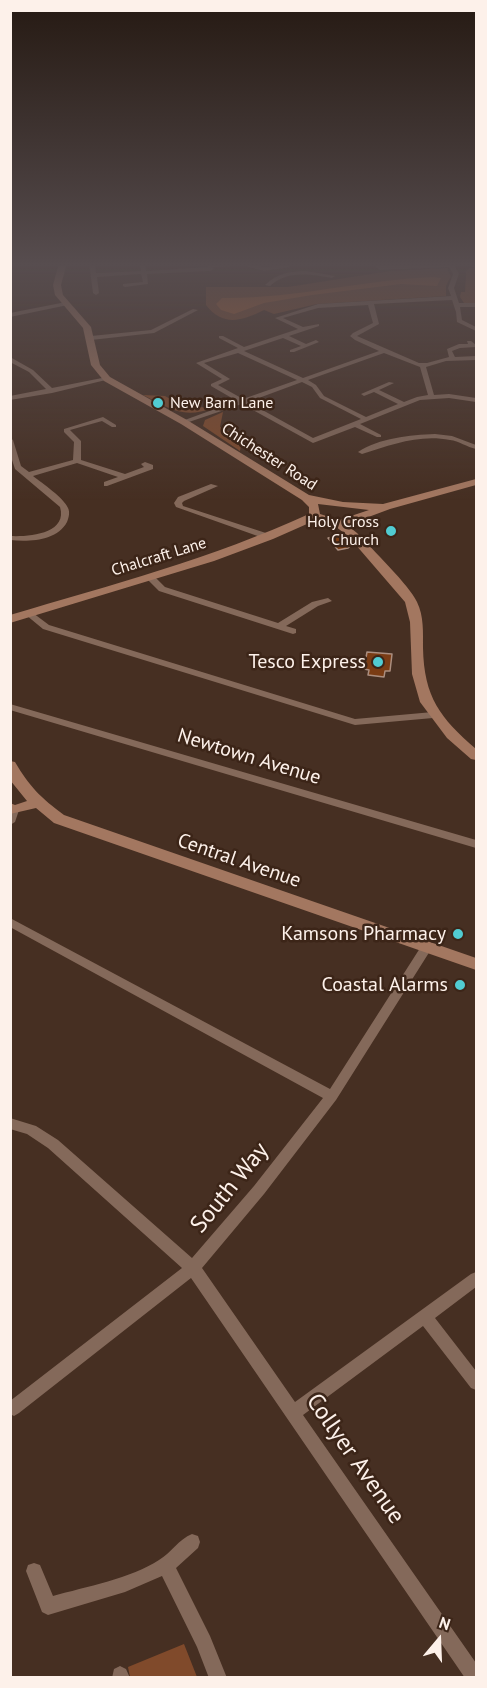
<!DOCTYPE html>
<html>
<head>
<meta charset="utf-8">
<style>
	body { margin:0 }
	#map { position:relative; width:487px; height:1688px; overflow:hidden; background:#462f22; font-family:"PT Sans",sans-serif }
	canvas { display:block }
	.frame { position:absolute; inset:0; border:12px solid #fdf1ea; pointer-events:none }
	.north { position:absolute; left:409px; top:1610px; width:60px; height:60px; -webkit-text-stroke:4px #3c2518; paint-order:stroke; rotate:19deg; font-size:16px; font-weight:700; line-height:24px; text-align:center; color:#fdf1ea }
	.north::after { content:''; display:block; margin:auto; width:21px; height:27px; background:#fdf1ea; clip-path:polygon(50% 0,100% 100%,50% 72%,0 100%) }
</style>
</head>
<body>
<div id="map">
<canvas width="487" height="1688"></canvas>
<div class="frame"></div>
<div class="north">N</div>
</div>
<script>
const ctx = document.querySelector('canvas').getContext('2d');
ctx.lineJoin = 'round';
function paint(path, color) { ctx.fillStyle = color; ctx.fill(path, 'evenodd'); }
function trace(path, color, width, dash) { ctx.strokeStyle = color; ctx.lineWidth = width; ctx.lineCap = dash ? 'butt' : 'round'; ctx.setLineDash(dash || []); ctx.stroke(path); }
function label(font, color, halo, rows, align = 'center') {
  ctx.font = font + ' "PT Sans",sans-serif'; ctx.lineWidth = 5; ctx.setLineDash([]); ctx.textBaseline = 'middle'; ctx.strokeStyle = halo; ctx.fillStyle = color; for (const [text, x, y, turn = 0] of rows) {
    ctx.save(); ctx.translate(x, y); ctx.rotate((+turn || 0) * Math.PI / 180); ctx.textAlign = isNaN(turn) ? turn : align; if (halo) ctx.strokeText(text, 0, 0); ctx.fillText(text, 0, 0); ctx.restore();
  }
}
paint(new Path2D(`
	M447 268 451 276 446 286V296L317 304 274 314 264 310C242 321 223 327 206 305V287H288L390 271Z
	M469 268H476V303H464L460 297 461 292H465L466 271Z
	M143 395 165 396 183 406 214 408C182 419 171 409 143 395Z
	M223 412 220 427 242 438 240 451 203 426 205 420Z
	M184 1644 197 1677H130L128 1667Z`), '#804a2b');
paint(new Path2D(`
	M433 277 441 278 437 286 401 284 312 295 264 303 234 314 221 310 216 304 222 298C293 299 362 280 433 277Z`), '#b76432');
const building = new Path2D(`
	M343 535 352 544 348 548 338 550 328 538Z
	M367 652 392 654 390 671H385L384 677 368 675 369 670 364 669Z`);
paint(building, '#7a3c14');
trace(building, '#ab8e7f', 1.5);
paint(new Path2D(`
	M89 263H95L96 273 141 271 139 263H145L146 271 208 267 207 265 249 263 264 267 287 265 290 267 264 271 245 266 212 267 214 269 211 271 147 274 148 284 125 287 123 286V284L143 282 141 274 97 277 99 293 96 295 93 293Z
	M371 263H377L381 266 453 263 459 274 454 288 459 303H476V307H460L462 320 476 327V331L457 322 456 312 452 300 374 304 379 324 357 336 419 363H427L449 357 447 349 459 344H468L467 341H471L476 345V347L460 348 452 351 455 357 476 356V360L446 361 426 367 434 395 449 394 476 398V402L449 398 420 400 360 424 381 435V437H377L355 427 313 443 242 404 186 423H182V421L237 401 211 386V384L222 379 196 363 238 348 219 338V336H223L244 347 298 329 275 318 318 304 451 296 448 288 453 274 449 267 380 270ZM368 305 373 323 353 333 350 336 355 340 379 351 303 378 244 351 283 338 301 346 290 350V352H294L319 342 316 340 306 344 289 336 319 326V324L303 327 283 318 318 308ZM238 353 297 380 243 399 218 385 230 379 204 363ZM384 353 420 367 428 395 417 397 404 402 379 390 394 383 389 382 361 394 364 396 374 392 398 404 366 417 324 396 316 385 308 380ZM302 382 312 387 320 398 361 419 313 438 248 402Z
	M462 263 476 264V268L462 264Z
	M307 271 335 276 332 278C310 274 287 270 270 286L265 285C277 273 291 271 307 271Z
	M66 302 69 304 68 305 10 317V313Z
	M193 309 198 310 154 333 91 340 88 338 91 336 151 330Z
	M10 357 33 370 52 388 107 377 110 379 52 393 10 400V396L46 389 29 372 10 362Z
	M103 417 116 425V427H112L102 421 70 430 81 441V460L125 474 144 467 141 464 145 462 153 465V469L107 486H104V482L118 477 77 463 33 476C42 483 64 498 68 508 70 512 69 517 67 522 57 541 29 542 10 540V536C28 537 68 534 60 507L15 469 10 454V438L13 440 21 466 29 472 73 460 74 442 64 432V429Z
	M435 434 452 436 476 445V449C467 447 459 441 450 440 419 434 391 445 362 454L358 452C379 438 410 435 435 434Z
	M211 484 218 486 184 501 182 503 183 506 272 535V539H266L176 507 174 503 178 497Z
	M148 576H154L165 587 278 623 312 602 328 598 332 601 318 606 286 626 296 629V633L293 634 159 591 148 580Z
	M29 610 49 625 355 719 433 712 438 715 433 718 355 725 43 629 26 615 25 613Z
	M10 704 476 840V848L10 710Z
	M14 806 19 810 15 822 10 825V807Z
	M10 918 330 1089 422 945H430L432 948 430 951 336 1100 264 1194 202 1268 295 1402 471 1274 476 1272V1287L435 1318 476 1371V1390L471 1388 423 1326 303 1415 476 1663V1678H465L191 1278 19 1413 14 1416 10 1414V1401L182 1268 48 1148 27 1134 10 1129V1118L36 1126 58 1140 192 1258 254 1186 323 1098 10 927Z
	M192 1534 198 1536 200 1542 198 1548 176 1568 210 1636 227 1678H209L197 1647 162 1576 125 1592 48 1615 42 1612 26 1571 28 1565 34 1563 40 1565 53 1596C85 1587 132 1578 159 1560 171 1553 179 1539 192 1534Z
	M120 1666 126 1669 130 1678H112L114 1669Z`), '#84695a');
paint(new Path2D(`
	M59 263H67L61 285 63 295 91 327 100 365 110 377 187 420 309 495 343 502 383 504 476 479V485L390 509 347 525 357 533C371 548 410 586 417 602 424 616 423 633 423 648 424 697 440 718 476 749V760L471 759 447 738 420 702 412 674 410 622 405 602 349 537 335 526 316 520 273 539 214 561 10 623V615C111 585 213 558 309 514V507L302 500 181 424 104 381 91 365 83 328 55 295 53 285ZM318 504 369 510 339 520 320 514Z
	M10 761 15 762C29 786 41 798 64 815L476 958V970L54 823 36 808 10 814V803L15 805 27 801 10 780Z`), '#a37760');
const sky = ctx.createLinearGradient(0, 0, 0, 500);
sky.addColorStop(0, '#261a13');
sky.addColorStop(0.53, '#574d4f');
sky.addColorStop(1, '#574d4f00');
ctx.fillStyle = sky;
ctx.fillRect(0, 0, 487, 500);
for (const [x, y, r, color] of [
	[158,403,6,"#51ccd2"],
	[391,531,6,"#51ccd2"],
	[378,662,6,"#51ccd2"],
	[458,934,6,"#51ccd2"],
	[460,985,6,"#51ccd2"]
]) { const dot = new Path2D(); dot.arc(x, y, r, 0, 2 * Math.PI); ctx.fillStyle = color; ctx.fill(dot); trace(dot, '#3c2518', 2); }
label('16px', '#fdf1ea', '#3c2518', [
	["New Barn Lane",170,403],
	["Holy Cross",379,522,"right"],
	["Church",379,540,"right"]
], 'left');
label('16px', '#fdf1ea', '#3c2518', [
	["Chichester Road",269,457,33],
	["Chalcraft Lane",159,557,-17]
]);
label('20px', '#fdf1ea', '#3c2518', [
	["Tesco Express",366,662],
	["Kamsons Pharmacy",446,934],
	["Coastal Alarms",448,985]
], 'right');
label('20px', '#fdf1ea', '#3c2518', [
	["Newtown Avenue",249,757,17],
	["Central Avenue",239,861,19]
]);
label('24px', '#fdf1ea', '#3c2518', [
	["South Way",230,1188,-51],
	["Collyer Avenue",355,1459,55]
]);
</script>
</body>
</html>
